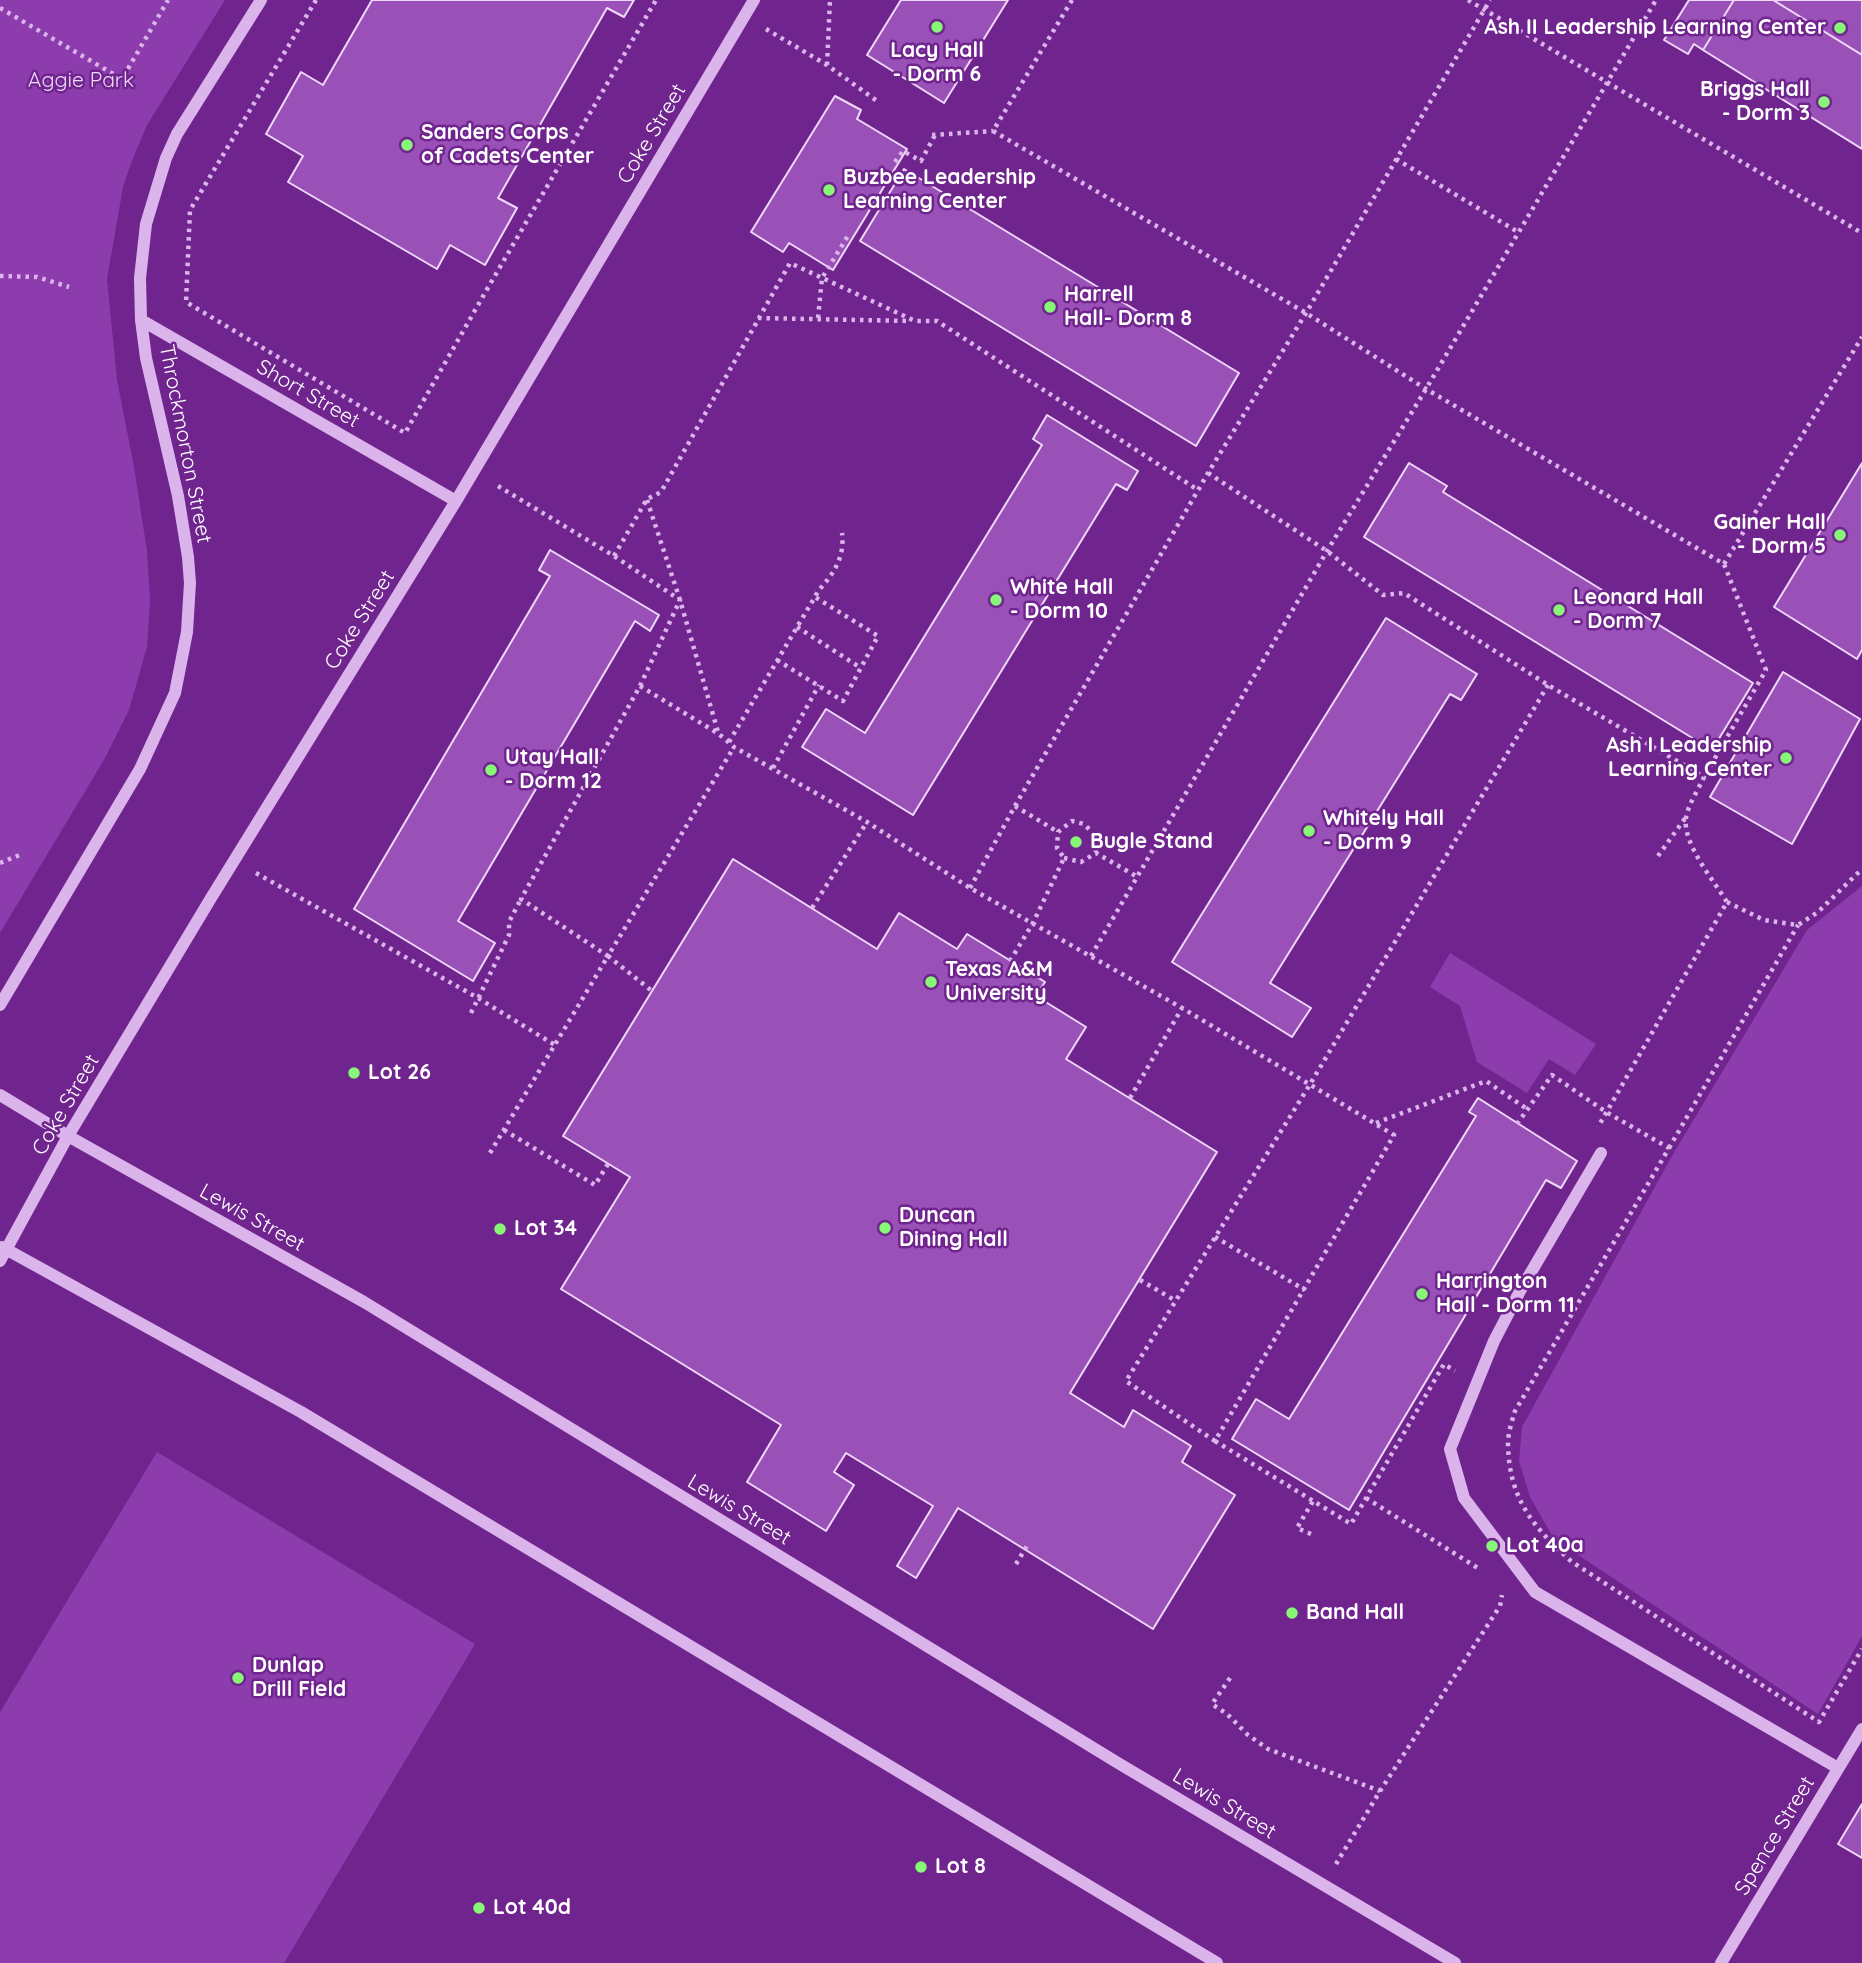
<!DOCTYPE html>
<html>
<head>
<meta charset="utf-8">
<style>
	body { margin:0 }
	canvas { display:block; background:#70248e }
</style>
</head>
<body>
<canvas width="1862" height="1963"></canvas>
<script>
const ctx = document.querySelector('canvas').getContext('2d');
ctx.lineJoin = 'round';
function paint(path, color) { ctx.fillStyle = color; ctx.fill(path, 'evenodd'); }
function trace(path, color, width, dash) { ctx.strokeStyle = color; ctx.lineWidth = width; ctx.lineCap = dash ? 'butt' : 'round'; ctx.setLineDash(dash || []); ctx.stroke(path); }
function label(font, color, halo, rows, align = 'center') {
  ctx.font = font + ' Quicksand,sans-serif'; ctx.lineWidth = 5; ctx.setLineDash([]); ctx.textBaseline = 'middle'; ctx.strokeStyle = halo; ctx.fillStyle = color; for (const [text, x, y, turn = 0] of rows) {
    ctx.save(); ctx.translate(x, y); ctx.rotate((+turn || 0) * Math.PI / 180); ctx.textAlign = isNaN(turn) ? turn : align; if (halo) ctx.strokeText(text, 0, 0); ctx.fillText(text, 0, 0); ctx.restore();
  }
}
paint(new Path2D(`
	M0 0H225L147 125 133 158 123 187 107 279 117 380 134 467 147 551 150 600 147 647 129 710 104 760 0 933Z
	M1862 886V1636L1818 1714 1554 1539 1530 1497 1519 1461 1522 1427 1672 1156 1807 930Z
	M1450 953 1596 1044 1575 1075 1549 1059 1527 1093 1477 1062 1460 1006 1430 987Z
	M157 1452 475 1644 284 1963H0V1712Z`), '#8c3cad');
const building = new Path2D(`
	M372 0H634L624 17 607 8 498 198 517 208 485 265 450 245 437 269 288 182 303 156 266 134 301 72 323 85Z
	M901 0H1008L944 103 867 55Z
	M1689 0H1734L1703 50 1694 44 1688 54 1664 40Z
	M1734 0H1773L1862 55V149L1703 50Z
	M1773 0H1862V55Z
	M835 96 861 110 857 119 907 149 833 270 789 243 783 252 751 232Z
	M904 169 1239 373 1196 446 860 241Z
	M1047 415 1138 471 1127 490 1116 484 913 815 802 747 826 709 865 733 1042 445 1033 439Z
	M1409 463 1447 486 1443 492 1753 683 1712 750 1364 537Z
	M1862 463V650L1857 659 1774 607Z
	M550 550 659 615 650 631 635 621 458 921 495 943 473 981 354 909 550 576 539 570Z
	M1386 618 1477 674 1461 700 1450 694 1270 983 1311 1008 1292 1037 1172 962Z
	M1783 672 1860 719 1792 844 1710 797Z
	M733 859 877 949 899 913 957 949 967 934 1045 982 1036 996 1086 1027 1066 1059 1217 1152 1070 1393 1124 1427 1133 1410 1191 1446 1182 1462 1235 1495 1153 1629 958 1508 916 1578 897 1566 933 1506 846 1453 834 1472 854 1485 826 1531 747 1482 781 1425 561 1289 630 1177 563 1136Z
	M1478 1098 1577 1161 1561 1188 1546 1180 1349 1510 1232 1439 1256 1399 1289 1419 1476 1116 1469 1112Z
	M1862 1804V1858L1838 1844Z`);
paint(building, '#9950b7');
trace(building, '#efd8f8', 2);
trace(new Path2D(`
	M316 0 190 210 186 302 405 433 486 291 656 0
	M1072 0 993 131 1306 313 1426 389 1724 564 1766 670 1704 777
	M1468 0 1862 233
	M0 8 122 79 168 0
	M766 29 827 65 877 101
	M827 65 830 0
	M932 135 993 131
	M1396 159 1518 232
	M895 162 903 151 921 161 935 135
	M0 276 37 277 69 287
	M758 318 911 321
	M818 318 822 278 849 234
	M1208 473 1327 551 1383 595 1404 593 1548 685 1704 777C1698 790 1688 805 1686 818 1682 843 1714 881 1727 902L1598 1127
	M498 486 614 556 680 600 640 686 521 899 608 956 734 747
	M647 500 680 600 718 732
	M614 556 647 499 661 492 790 263 915 321H937L1198 490
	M1724 564 1862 337
	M797 627 861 668
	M777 660 843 701 878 636 815 597
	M640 686 719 734 734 747 867 822 970 888 1182 1008 1394 1135 1215 1441 1126 1381 1309 1086 1548 685
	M729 742 819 590C834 573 845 557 842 533
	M773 768 819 685
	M1015 806 1058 832
	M1658 856 1686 817
	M1064 858 1081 862 1096 853 1136 876
	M0 863 22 854
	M256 873 478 998 555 1045
	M970 888 1015 806 1208 473 1306 313 1490 0
	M1727 902 1764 920 1798 925 1818 912 1862 869
	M812 908 867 822
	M1091 956 1327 551 1426 389 1656 0
	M1010 961 1033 923 1064 858 1057 848 1058 832 1072 821 1084 824 1095 835 1096 853
	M471 1013 509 935V922L521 899
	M1130 1098 1182 1008
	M1376 1123 1486 1081 1527 1109
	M1517 1124 1552 1075 1606 1112 1669 1148 1515 1411C1512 1421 1508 1433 1508 1444 1509 1499 1533 1527 1572 1562L1819 1722 1862 1649
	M504 1130 595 1185 608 1164
	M1669 1148 1798 925
	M490 1153 608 956 652 991
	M1215 1237 1305 1290
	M1140 1280 1176 1301
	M1215 1441 1351 1524 1444 1364 1455 1371
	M1366 1498 1481 1570
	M1311 1534 1297 1528 1313 1501
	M1016 1564 1027 1546
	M1230 1678 1212 1704 1227 1714 1248 1735 1268 1749 1380 1791
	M1336 1864 1380 1791 1500 1606 1502 1595`), '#dbb4eb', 4.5, [3.5, 5]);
trace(new Path2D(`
	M141 320 456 501
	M0 1005 140 769 175 693 187 632 190 583 188 557 178 496 146 358 141 320 140 278 146 224 166 158 177 134 261 0
	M0 1095 68 1136 364 1302 1118 1763 1455 1963
	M1601 1153 1520 1291 1494 1341 1450 1449 1464 1498 1535 1592 1838 1768
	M2 1247 301 1412 1217 1963
	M0 1261 68 1136 211 898 456 501 754 0
	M1721 1963 1862 1729`), '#dbb4eb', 12);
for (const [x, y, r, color] of [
	[937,27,7,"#88f677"],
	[1840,28,7,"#88f677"],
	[1824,102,7,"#88f677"],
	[407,145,7,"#88f677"],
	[829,190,7,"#88f677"],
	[1050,307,7,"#88f677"],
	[1840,535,7,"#88f677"],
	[996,600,7,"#88f677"],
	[1559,610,7,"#88f677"],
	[1786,758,7,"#88f677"],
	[491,770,7,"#88f677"],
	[1309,831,7,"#88f677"],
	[1076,842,7,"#88f677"],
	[931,982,7,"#88f677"],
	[354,1073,7,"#88f677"],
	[885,1228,7,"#88f677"],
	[500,1229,7,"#88f677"],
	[1422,1294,7,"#88f677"],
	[1492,1546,7,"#88f677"],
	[1292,1613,7,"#88f677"],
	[238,1678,7,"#88f677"],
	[921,1867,7,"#88f677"],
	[479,1908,7,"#88f677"]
]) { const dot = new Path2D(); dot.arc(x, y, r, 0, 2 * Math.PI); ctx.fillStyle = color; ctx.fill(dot); trace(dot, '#70248e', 2.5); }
label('bold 21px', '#fff', '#70248e', [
	["Ash II Leadership Learning Center",1826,28,"right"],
	["Lacy Hall",937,51,"center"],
	["- Dorm 6",937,75,"center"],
	["Briggs Hall",1810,90,"right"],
	["- Dorm 3",1810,114,"right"],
	["Sanders Corps",421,133],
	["of Cadets Center",421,157],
	["Buzbee Leadership",843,178],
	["Learning Center",843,202],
	["Harrell",1064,295],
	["Hall- Dorm 8",1064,319],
	["Gainer Hall",1826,523,"right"],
	["- Dorm 5",1826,547,"right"],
	["White Hall",1010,588],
	["- Dorm 10",1010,612],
	["Leonard Hall",1573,598],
	["- Dorm 7",1573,622],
	["Ash I Leadership",1772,746,"right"],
	["Learning Center",1772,770,"right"],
	["Utay Hall",505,758],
	["- Dorm 12",505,782],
	["Whitely Hall",1323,819],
	["- Dorm 9",1323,843],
	["Bugle Stand",1090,842],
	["Texas A&M",945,970],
	["University",945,994],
	["Lot 26",368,1073],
	["Duncan",899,1216],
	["Dining Hall",899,1240],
	["Lot 34",514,1229],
	["Harrington",1436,1282],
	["Hall - Dorm 11",1436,1306],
	["Lot 40a",1506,1546],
	["Band Hall",1306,1613],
	["Dunlap",252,1666],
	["Drill Field",252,1690],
	["Lot 8",935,1867],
	["Lot 40d",493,1908]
], 'left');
label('21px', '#efd8f8', '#70248e', [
	["Aggie Park",81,81]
]);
label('21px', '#fff', '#70248e', [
	["Coke Street",652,134,-59],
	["Short Street",308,394,30],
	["Throckmorton Street",185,444,79],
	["Coke Street",360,620,-58],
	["Coke Street",66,1105,-60],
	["Lewis Street",252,1218,29],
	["Lewis Street",739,1510,31],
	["Lewis Street",1224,1804,31],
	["Spence Street",1775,1836,-59]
]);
</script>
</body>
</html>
